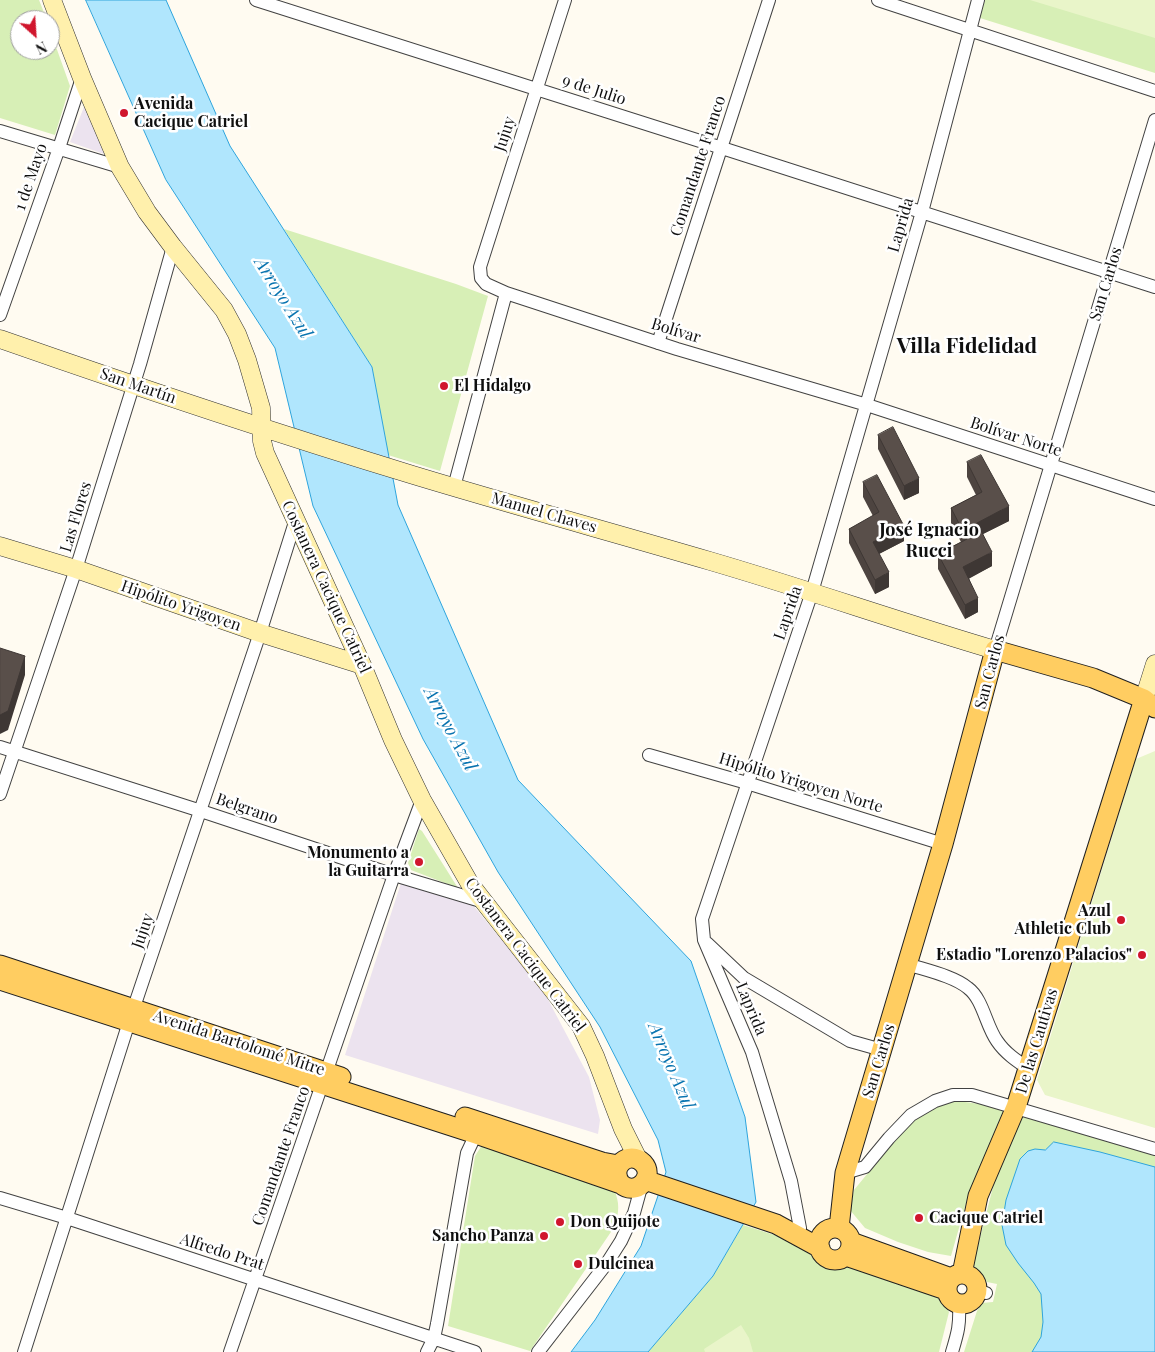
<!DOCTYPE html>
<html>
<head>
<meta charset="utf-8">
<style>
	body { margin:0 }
	#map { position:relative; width:1155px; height:1352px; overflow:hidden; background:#fffbf1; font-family:"Playfair Display",serif }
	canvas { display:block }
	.north { position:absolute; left:10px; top:10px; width:50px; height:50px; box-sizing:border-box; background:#fff; border:1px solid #9f9f9f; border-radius:50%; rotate:154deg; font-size:14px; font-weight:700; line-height:20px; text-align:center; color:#0f0f0f }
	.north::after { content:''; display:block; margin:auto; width:18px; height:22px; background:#d0162d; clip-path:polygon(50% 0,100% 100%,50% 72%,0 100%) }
</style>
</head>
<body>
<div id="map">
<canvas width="1155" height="1352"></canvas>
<div class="north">N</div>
</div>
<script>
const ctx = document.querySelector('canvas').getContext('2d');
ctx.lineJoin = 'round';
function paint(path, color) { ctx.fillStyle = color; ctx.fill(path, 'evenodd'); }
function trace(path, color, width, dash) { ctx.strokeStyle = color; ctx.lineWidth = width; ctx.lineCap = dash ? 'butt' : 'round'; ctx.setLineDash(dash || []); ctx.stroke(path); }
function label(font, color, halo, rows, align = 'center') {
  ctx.font = font + ' "Playfair Display",serif'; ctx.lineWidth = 5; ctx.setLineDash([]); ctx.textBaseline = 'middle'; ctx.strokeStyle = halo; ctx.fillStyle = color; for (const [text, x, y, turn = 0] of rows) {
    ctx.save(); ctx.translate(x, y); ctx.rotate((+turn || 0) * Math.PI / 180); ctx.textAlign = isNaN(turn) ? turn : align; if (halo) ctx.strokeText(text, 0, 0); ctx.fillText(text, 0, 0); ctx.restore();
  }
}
paint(new Path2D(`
	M84 107 104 154 70 142Z
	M402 880 473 905 544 992 589 1077 600 1120 598 1134 345 1055Z`), '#ece3ef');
paint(new Path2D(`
	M0 0H39L47 20H20V50H50V30L70 86 55 135 0 118Z
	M985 0H1155V73L980 18Z
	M284 229 456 284 488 296 440 471 388 455 372 367Z
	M419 829 422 831 458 888 411 870 408 863Z
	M950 1100 987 1105 1004 1109 969 1193 951 1256 928 1252 898 1242 865 1228 850 1210 854 1190 904 1129 931 1107Z
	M1022 1114 1155 1155V1352H964L977 1311 982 1303 993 1302 997 1284 987 1282 973 1265 994 1183Z
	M484 1142 614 1189C620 1204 619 1211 615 1226L530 1351 448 1326 475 1156Z
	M743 1225 797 1242 812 1256 829 1265 850 1259 937 1293 949 1312 939 1352H648L713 1276Z`), '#d7efb6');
paint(new Path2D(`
	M1030 0H1155V38Z
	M1155 751V1128L1045 1095 1037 1080 1136 759Z
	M741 1325 749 1338 753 1352H705L704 1349Z`), '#e9f5c9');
const water = new Path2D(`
	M86 0H166L230 146 372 367 398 505 518 780 691 961 745 1117 756 1202 713 1276 648 1352H571L595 1320 641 1246 666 1172 658 1140 600 1027 498 872 423 739 313 506 275 348 166 180Z
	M1054 1142 1100 1152 1155 1167V1352H1032L1041 1337 1043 1322 1041 1294 1034 1283 1018 1263 1006 1245 1002 1225 1006 1200 1020 1159 1028 1151 1035 1149 1045 1150Z`);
paint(water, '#b0e6fd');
trace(water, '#2ea4dc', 1);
const street = new Path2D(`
	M256 0 722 148 1155 287
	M565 0 480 267 481 278 486 284 506 293 677 349 867 405 1155 499
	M878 0 1155 91
	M0 131 120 167
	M0 315 59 148 82 78
	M658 343 769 0
	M454 487 506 293
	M995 650 1155 120
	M0 747 201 811 394 875 484 902
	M649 755 747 783 943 844
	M0 794 76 569 140 364 173 247
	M707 943 744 978 850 1041 882 1050
	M907 964C925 970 954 976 968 988 983 999 986 1026 997 1041 1005 1053 1017 1061 1029 1069
	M845 1173 865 1167 889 1138 911 1115 935 1101 953 1095H972L1155 1149
	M0 1198 67 1218 475 1352
	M800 1228 791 1181 752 1052 704 940 702 919 812 592 922 212 978 0
	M977 1291 986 1293
	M24 1352 129 1022 260 633 295 522
	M230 1352 394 875 422 800
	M427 1352 434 1338 437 1324 467 1153 476 1134 478 1126
	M538 1352 607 1263 621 1241 634 1213 642 1184
	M952 1352C958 1332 960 1325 959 1304`);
const secondary = new Path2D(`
	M52 0 82 78 120 167 147 212 173 247 224 310 237 334 247 360 261 408 262 441 265 453 362 665 393 740 422 800 470 884 581 1026 595 1056 623 1129 638 1159
	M0 339C137 387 275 433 413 475 512 505 611 532 710 561 806 589 900 622 995 650
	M0 546 76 569 260 633 362 665
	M1144 699 1155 664`);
const primary = new Path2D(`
	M0 965 341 1077
	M0 980 476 1134 621 1184C636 1197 656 1177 643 1163 629 1149 608 1167 621 1184
	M465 1117 602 1162 618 1165
	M645 1180 776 1224 820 1248
	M819 1244a16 16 0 1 1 32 0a16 16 0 1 1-32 0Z
	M839 1228 845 1173 943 844 995 650 1093 678 1144 699 1155 708
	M851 1242 951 1278
	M846 1256 946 1290
	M947 1289a15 15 0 1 1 30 0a15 15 0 1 1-30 0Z
	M962 1274 978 1196 1016 1107 1144 699`);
trace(street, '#424242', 14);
trace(secondary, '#313131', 19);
trace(primary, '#202020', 21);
trace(street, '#fff', 12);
trace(secondary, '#fff0ac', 18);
trace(primary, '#ffcd61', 19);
paint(new Path2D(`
	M878 435 919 493 904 500 878 449Z
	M967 462 1009 521 983 534 992 566 969 578 978 612 965 619 938 569V554L961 542 951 523V508L976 495 967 477Z
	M863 482 904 541 879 554 889 587 875 594 849 543V529L873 516 863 497Z`), '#4d4440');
paint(new Path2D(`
	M919 478V493L904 500V486Z
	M1009 506V521L977 537V523Z
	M904 526V541L873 557V542Z
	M992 552V566L963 582V567Z
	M889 572V587L875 594V580Z
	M978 598V612L965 619V605Z
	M25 656V675L8 730 0 734V715Z`), '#3e3734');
const building = new Path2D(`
	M893 427 919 478 904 486 878 435Z
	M981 455 1009 506 977 523 992 552 963 567 978 598 965 605 938 554 967 539 951 508 982 492 967 462Z
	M877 475 904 526 873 542 889 572 875 580 849 529 879 512 863 482Z
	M0 648 25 656 8 711 0 715Z`);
paint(building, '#594f4a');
trace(building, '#3e3734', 1);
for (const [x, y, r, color] of [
	[124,113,5,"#d0162d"],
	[444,386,5,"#d0162d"],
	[419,862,5,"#d0162d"],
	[1121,920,5,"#d0162d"],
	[1142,955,5,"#d0162d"],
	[919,1218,5,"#d0162d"],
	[560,1222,5,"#d0162d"],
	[544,1236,5,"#d0162d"],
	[578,1264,5,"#d0162d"]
]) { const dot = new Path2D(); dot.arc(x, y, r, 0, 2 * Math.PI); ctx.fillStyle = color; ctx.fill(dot); trace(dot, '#fff', 2); }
label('16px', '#0f0f0f', '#fff', [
	["9 de Julio",594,90,18],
	["Jujuy",505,134,-72],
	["Comandante Franco",698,166,-72],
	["1 de Mayo",31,177,-71],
	["Laprida",901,225,-74],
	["San Carlos",1106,284,-73],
	["Bolívar",676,331,17],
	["San Martín",138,386,19],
	["Bolívar Norte",1016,437,18],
	["Manuel Chaves",544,513,16],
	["Las Flores",76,517,-73],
	["Costanera Cacique Catriel",326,587,65],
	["Hipólito Yrigoyen",181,606,19],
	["Laprida",788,613,-71],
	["San Carlos",990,672,-75],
	["Hipólito Yrigoyen Norte",801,783,17],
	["Belgrano",247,809,19],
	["Jujuy",143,931,-71],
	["Costanera Cacique Catriel",525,955,53],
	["Laprida",751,1009,67],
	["De las Cautivas",1037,1041,-73],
	["Avenida Bartolomé Mitre",239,1043,18],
	["San Carlos",879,1061,-73],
	["Comandante Franco",281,1156,-71],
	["Alfredo Prat",222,1252,18]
]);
label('bold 16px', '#0f0f0f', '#fff', [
	["Avenida",134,104],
	["Cacique Catriel",134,122],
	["El Hidalgo",454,386],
	["Monumento a",409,853,"right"],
	["la Guitarra",409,871,"right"],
	["Azul",1111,911,"right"],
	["Athletic Club",1111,929,"right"],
	["Estadio \"Lorenzo Palacios\"",1132,955,"right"],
	["Cacique Catriel",929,1218],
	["Don Quijote",570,1222],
	["Sancho Panza",534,1236,"right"],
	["Dulcinea",588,1264]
], 'left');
label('italic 18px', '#0974b0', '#fff', [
	["Arroyo Azul",283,298,58],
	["Arroyo Azul",450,729,62],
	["Arroyo Azul",671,1066,67]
]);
label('bold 18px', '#0f0f0f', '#fff', [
	["José Ignacio",929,530],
	["Rucci",929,551]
]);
label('bold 21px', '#0f0f0f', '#fff', [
	["Villa Fidelidad",967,346]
]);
</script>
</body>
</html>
